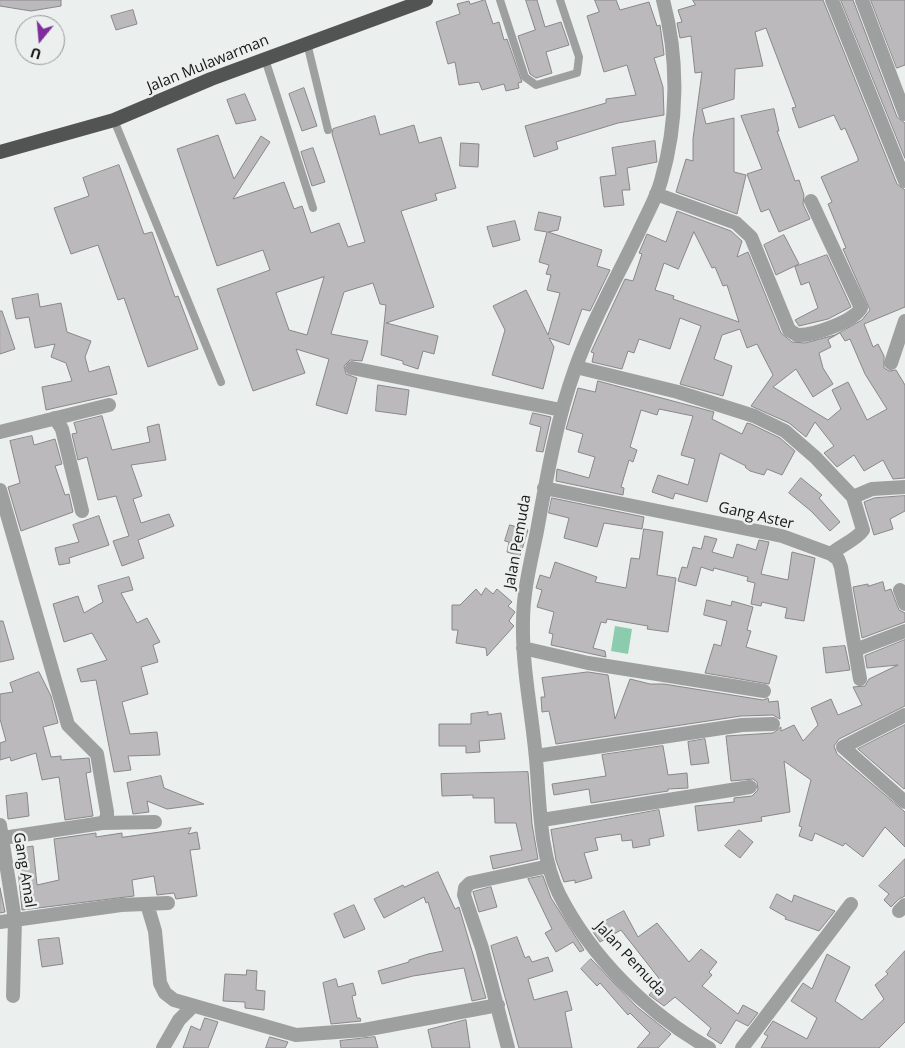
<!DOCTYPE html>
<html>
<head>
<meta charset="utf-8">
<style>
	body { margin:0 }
	#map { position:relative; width:905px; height:1048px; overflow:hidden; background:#ebefed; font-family:"Open Sans",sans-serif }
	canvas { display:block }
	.north { position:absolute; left:15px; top:15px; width:50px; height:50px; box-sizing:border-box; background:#ebefed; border:1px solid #969997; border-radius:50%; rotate:197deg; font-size:14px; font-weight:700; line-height:20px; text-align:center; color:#161716 }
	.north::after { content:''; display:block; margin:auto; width:18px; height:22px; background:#7f2d9d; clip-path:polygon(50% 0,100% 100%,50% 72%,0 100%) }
</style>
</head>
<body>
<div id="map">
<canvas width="905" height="1048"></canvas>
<div class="north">U</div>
</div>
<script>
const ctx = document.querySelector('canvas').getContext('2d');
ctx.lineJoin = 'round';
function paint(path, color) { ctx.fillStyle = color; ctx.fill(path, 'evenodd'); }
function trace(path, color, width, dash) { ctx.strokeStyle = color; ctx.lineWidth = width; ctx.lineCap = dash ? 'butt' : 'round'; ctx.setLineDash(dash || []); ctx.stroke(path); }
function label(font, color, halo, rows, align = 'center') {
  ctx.font = font + ' "Open Sans",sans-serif'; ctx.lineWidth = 5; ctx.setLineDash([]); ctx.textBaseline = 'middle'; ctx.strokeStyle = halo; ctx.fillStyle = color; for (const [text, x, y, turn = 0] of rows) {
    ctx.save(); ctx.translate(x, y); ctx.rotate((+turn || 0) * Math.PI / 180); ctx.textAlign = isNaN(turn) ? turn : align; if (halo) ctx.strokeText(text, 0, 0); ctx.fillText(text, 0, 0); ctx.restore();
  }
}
paint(new Path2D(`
	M615 626 632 629 628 654 611 651Z`), '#8bccaf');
const building = new Path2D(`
	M0 0H61V6L31 11 0 6Z
	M485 0 493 24 499 22 504 40 507 39 522 82 518 83 519 88 506 91 504 84 482 90 479 82 459 85 455 62 448 64 436 22 460 14 457 4 469 1 470 4Z
	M526 0H537L545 27 561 22 569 45 546 52 552 73 536 78 530 74 518 36 535 30Z
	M595 0H616L620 10 649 2 657 26 660 25 663 46 664 55 654 58 663 87 664 115 618 123 556 142 558 149 534 157 525 126 606 103V99L636 95 627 65 604 72 587 16 599 12Z
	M693 0H823L897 184 905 190V307L864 324 873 347 878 344 884 356V368L889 371 896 370 905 385V478L893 479 883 460 864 471 854 455 837 467 824 453 834 446 815 422 806 437 789 423 751 406 773 375 757 344 747 348 740 329 722 335 714 359 732 366 723 396 680 384 701 326 680 318 670 349 639 339 634 353 628 351 622 369 592 362 594 353 591 352 625 279 633 281 642 254 639 253 647 234 666 242 677 211 731 231 742 241 737 257 748 252 781 333 792 342 805 343 835 335 862 320 870 310 843 249 846 248 828 204 832 202 821 177 858 161V158L845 128 841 130 834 115 799 128 792 108 796 107 766 28 755 32 763 66 735 69 734 99 702 109 706 124 734 118V172L746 175 737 214 676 192 686 159 693 161V139L702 72 695 73 691 36 680 38 677 23 682 22 678 10 695 5ZM694 232 712 268 715 267 723 286 727 285 739 322 673 299 674 296 655 290 664 263 678 269ZM840 333 845 341 850 339 865 374 887 409 867 420 848 382 832 390 841 409 828 420 773 387 796 369 813 397 833 384 823 368 819 353 831 347 828 340Z
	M841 0H853L897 117 905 123V158Z
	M871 0H905V65L897 68Z
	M133 10 137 24 116 30 111 16Z
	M304 88 317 126 302 131 289 94Z
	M245 94 256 120 236 124 227 100Z
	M774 109 779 131H777L795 181 799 180 804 195 803 204 810 219 779 232 769 209 761 212 747 174 762 169 741 116Z
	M375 116 380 135 414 125 419 143 441 137 456 188 435 194 437 200 401 211 434 307 386 323 438 336 434 354 423 351 418 369 403 364V361L381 355 386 305 380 304 373 283 344 292 331 334 368 341 362 361 350 360 344 366 346 374 357 378 347 414 316 405 329 359 296 349 305 373 253 391 217 289 270 270 263 250 217 266 177 149 218 135 234 179 261 136 270 142 233 199 284 182 294 209 302 206 311 233 339 223 348 247 365 242 332 134 333 129ZM324 277 307 335 289 330 276 293Z
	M655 141 657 162 627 168 630 190H622L624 205 604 207 600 177 616 175 612 148Z
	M461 143 479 144 478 167 460 166Z
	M313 148 325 182 312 186 301 152Z
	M119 165 144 234 152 232 175 297 178 296 198 349 148 367 124 298 118 300 98 245 71 254 54 208 89 196 83 178Z
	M539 212 561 217 558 230 548 232 602 250 597 266 610 270 590 311 582 309 569 345 549 338 554 347 543 389 492 375 505 330 493 306 526 290 548 335 560 293 547 290 551 275 546 274 549 265 539 262 547 232 535 230Z
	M515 221 520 240 493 247 487 227Z
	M784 235 799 264 776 275 764 245Z
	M827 255 851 307 828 319 799 326 795 320 818 308 809 282 801 285 795 267Z
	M38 294 40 307 61 303 67 332 91 341 85 357 89 372 109 366 117 394 46 410 42 387 72 381 66 363 51 357 55 344 35 348 29 317 16 319 12 299Z
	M0 311H2L15 349 0 354Z
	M598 381 714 412 712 419 742 434 747 423 751 424 780 438 795 451 782 475 767 469 764 475 750 471 745 467 746 466 720 453 707 502 675 493 673 499 652 492 658 475 688 485 695 459 681 455 693 416 659 409 657 415 641 410 630 447 637 450 633 462 629 460 621 487 624 488 623 495 556 481 557 469 589 478 595 457 578 452 583 434 566 429 578 388 595 392Z
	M378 385 409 390 406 415 376 411Z
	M533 413 551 417 543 452 536 451 541 427 530 424Z
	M102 416 112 450 150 442 147 427 159 424 166 460 131 465 142 496 133 499 141 523 169 514 174 526 138 540 144 558 122 566 113 541 129 536 116 496 98 500 87 457 78 460 72 434 77 433 74 423Z
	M32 436 34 445 55 439 62 464 55 466 65 495 69 494 73 512 21 531 8 487 20 483 10 441Z
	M801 478 822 495 819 498 840 522 830 531 811 511 789 493Z
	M905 496V511L890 519 893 529 874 535 864 502 874 498Z
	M552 498 644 517 642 529 604 523 597 547 564 538 569 518 549 513Z
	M99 516 109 545 69 558 70 563 59 565 55 548 79 542 73 525Z
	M510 525 528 530 520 556 507 552 509 542 505 541Z
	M644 529 663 532 657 575 676 578 668 632 647 629 648 626 607 619 606 623 601 622 593 648 605 651 606 657 551 645 553 634 549 633 554 612 537 607 542 590 536 588 540 575 550 578 555 562 597 577 595 582 626 588 631 558 639 559Z
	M705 536 717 539 712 552 733 558 737 544 756 550 759 540 769 542 761 574 788 580 792 552 815 558 804 621 785 618 787 608 762 602 761 606 751 604 755 583 747 581 748 577 714 568 713 571 701 567 696 586 678 581 682 567 687 568 693 547 701 549Z
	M129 577 133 590 121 593 137 623 147 618 160 642 153 645 158 662 141 667 148 694 122 702 130 734 157 732 160 755 128 756 131 770 114 772 96 680 81 682 77 669 107 660 92 633 64 642 53 604 78 596 84 613 103 602 98 586Z
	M883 582 885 591 891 589 899 610 905 613V622L862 638 853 587 868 584V586Z
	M486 588 493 594 497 589 512 602 508 606 515 612 509 621 514 626 487 656 486 648 456 643 458 630H452V605H460L476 589 481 595Z
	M707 600 731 606 732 601 753 607 747 630 751 631 746 647 777 656 769 684 705 673 714 644 721 646 727 621 704 615Z
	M0 621H3L14 659 0 662Z
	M905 640V706L839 739 834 746 837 754 905 812V847L885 827 863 857 845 843 843 846 815 833 812 841 799 836 802 827 799 826 811 780 784 761 790 812 761 817 762 821 698 831 695 806 734 802V798L752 796 758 790 757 782 753 779 731 781 726 736 773 733 781 727V731L794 725 803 741 818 725 811 708 831 699 838 715 862 705 853 687 865 686 869 679 898 665 867 668 865 656Z
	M845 646 850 670 826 673 823 648Z
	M39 672 51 696 58 723 43 727 51 757 61 756V760L89 758 91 772 86 773 93 816 65 820 59 777 42 780 36 753 11 761 10 757 0 760V743L6 741 0 719V694L13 692 10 683Z
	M588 672 608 675 615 719 630 679 650 684H664L763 700 768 698 769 702 778 701 780 719 773 715 741 716 556 744 549 711 542 712 541 697H545L542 678Z
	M488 712V715L501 713 505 739 479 741 480 752 466 753V746H439V724H471V714Z
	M905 725V788L904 789 858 749Z
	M705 739 709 763 691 765 688 742Z
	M663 746 668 775 687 773 688 788 668 789V791L591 803 589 789 554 795 552 784 606 776 602 755Z
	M528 772 532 824 538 859 493 869 490 856 522 850 516 823H495L494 798H473V795L442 796 441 774Z
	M161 776 164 788 204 804 167 809 147 801 149 812 133 814 127 783Z
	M27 793 29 816 8 819 6 796Z
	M659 810 664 836 649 839 650 845 633 848 632 840 622 841 621 834 595 838 598 850 584 853 592 878 575 883V880L564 882 556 860 551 830Z
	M191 828 188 834 197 832 200 849 190 850 197 896 176 899 174 893 157 895 154 876 132 880 134 896 22 910 16 849 33 846 37 885 59 880 54 839 96 833V837L122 833V837Z
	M739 830 753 842 740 858 725 846Z
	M905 859V896L899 899 891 907 884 900 889 894 879 886Z
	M438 872 455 909 459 907 486 998 472 1001 464 968 413 976 382 984 378 971 409 962V960L428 954 443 951 428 902 426 903 424 897 384 918 374 899 403 885 404 887Z
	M543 876 551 898 584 950 580 952 573 942 556 952 545 933 552 929 528 879Z
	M491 887 497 907 479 912 473 892Z
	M0 888 5 912 0 913Z
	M777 894 792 902 794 895 835 911 819 931 785 919 786 917 770 908Z
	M354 905 365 929 344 938 334 914Z
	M624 911 638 937 657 923 689 962 701 949 717 962 709 972 712 975 702 986 738 1014 743 1005 758 1013 748 1026 736 1020 721 1044 707 1035 711 1028 675 997 664 1006 649 995 661 981 621 930 600 942 591 929Z
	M517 937 525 958 529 956 532 962 548 957 553 971 528 979 534 1000 567 991 572 1010 565 1012 572 1048H519L491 946Z
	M59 938 63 964 42 967 38 940Z
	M905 951V1022L879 1048H761L768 1036 764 1034 773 1021 807 1039 817 1018 791 1001 803 983 812 989 827 954 850 967 835 1001 862 1020 884 999 875 985 888 974 886 972Z
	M591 959 637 1007 671 1034 658 1048H637L650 1033 630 1013 628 1015 600 983 597 986 581 969Z
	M247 970 257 971 256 990 265 991 264 1010 245 1008V1002L223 1001 225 974 246 975Z
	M336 979 338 987 353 983 356 995 352 996 357 1018H360L361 1021 331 1024 323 983Z
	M205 1018 218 1022 208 1048H183L191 1026 200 1030Z
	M466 1020 470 1048H432L428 1030Z
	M270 1037 288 1042 285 1048H266Z
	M375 1037 378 1048H341L340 1041Z`);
paint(building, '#bbb9bc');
trace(building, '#89878a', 1);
trace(new Path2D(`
	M500 0 525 77 536 85 577 73 579 57 560 0
	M307 43 328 130
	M265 59 313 208
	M114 120 221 382`), '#9ea09f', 8);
trace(new Path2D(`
	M663 0C679 59 678 123 661 181 657 196 649 210 643 223 620 272 593 319 575 369 556 422 547 476 537 531 531 561 523 591 523 622 522 668 532 713 536 759 540 803 539 853 559 894 591 957 648 1014 709 1048
	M832 0 905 181
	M862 0 905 114
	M656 194 736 223 751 237 789 330 797 335C812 336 853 322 861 308L811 201
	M891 363 905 321
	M576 367 678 392 754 416 785 431 815 457 853 497 863 530C856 540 840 546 831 554
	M352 368 561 410
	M55 418 62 429 82 511
	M0 432 109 405
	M544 488 782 536 831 554 838 559 841 567 860 679
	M0 490 68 725 97 754 107 812V818L102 823 3 838
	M853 497 872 489 905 487
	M900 590 905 604
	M523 648 588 663 764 691
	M855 650 905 631
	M905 715 843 747 905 802
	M536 756 742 725 773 724
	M542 820 750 787
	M102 823 155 822
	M0 825 15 920 13 996
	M147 904 155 931 160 983 165 993 174 1000 296 1035 364 1030 498 1005
	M899 911 905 905
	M0 922 121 905 168 903
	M163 1048 179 1020 193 1006
	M508 1048 482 948 464 895 465 888 470 883 549 866
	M742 1048 851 904`), '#9ea09f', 14);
trace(new Path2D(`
	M0 152 114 120 211 79 426 0`), '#525453', 14);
label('15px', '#161716', '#ebefed', [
	["Jalan Mulawarman",208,64,-22],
	["Gang Aster",756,516,13],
	["Jalan Pemuda",518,542,-80],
	["Gang Amal",24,870,81],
	["Jalan Pemuda",630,959,47]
]);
</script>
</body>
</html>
